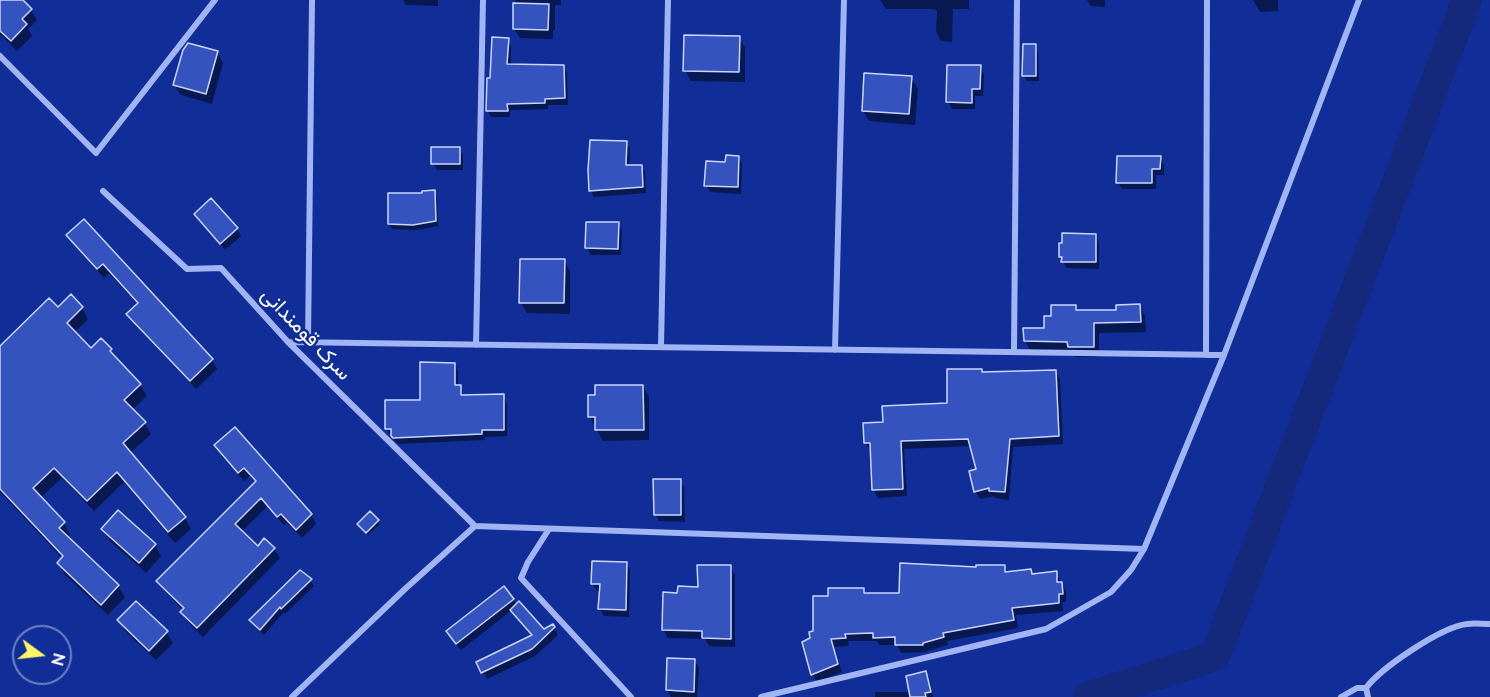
<!DOCTYPE html>
<html>
<head>
<meta charset="utf-8">
<style>
	body { margin:0 }
	#map { position:relative; width:1490px; height:697px; overflow:hidden; background:#102d98; font-family:Raleway,sans-serif }
	canvas { display:block }
	.north { position:absolute; left:12px; top:625px; width:60px; height:60px; box-sizing:border-box; background:#102d98; border:2px solid #7081c1; border-radius:50%; rotate:105deg; font-size:16px; font-weight:700; line-height:24px; text-align:center; color:#fff }
	.north::after { content:''; display:block; margin:auto; width:21px; height:27px; background:#fff565; clip-path:polygon(50% 0,100% 100%,50% 72%,0 100%) }
</style>
</head>
<body>
<div id="map">
<canvas width="1490" height="697"></canvas>
<div class="north">N</div>
</div>
<script>
const ctx = document.querySelector('canvas').getContext('2d');
ctx.lineJoin = 'round';
function paint(path, color) { ctx.fillStyle = color; ctx.fill(path, 'evenodd'); }
function trace(path, color, width, dash) { ctx.strokeStyle = color; ctx.lineWidth = width; ctx.lineCap = dash ? 'butt' : 'round'; ctx.setLineDash(dash || []); ctx.stroke(path); }
function label(font, color, halo, rows, align = 'center') {
  ctx.font = font + ' Raleway,Vazirmatn,sans-serif'; ctx.lineWidth = 5; ctx.setLineDash([]); ctx.textBaseline = 'middle'; ctx.strokeStyle = halo; ctx.fillStyle = color; for (const [text, x, y, turn = 0] of rows) {
    ctx.save(); ctx.translate(x, y); ctx.rotate((+turn || 0) * Math.PI / 180); ctx.textAlign = isNaN(turn) ? turn : align; if (halo) ctx.strokeText(text, 0, 0); ctx.fillText(text, 0, 0); ctx.restore();
  }
}
paint(new Path2D(`
	M0 0H24L37 20 28 29 32 36 17 51 0 34Z
	M403 0H438V6L406 5Z
	M515 0H561V5H555V30H553V39L520 38 514 29Z
	M880 0H973H969V9H953L952 42 941 41 936 31 937 11 934 9H886Z
	M1087 0H1105V7L1091 6Z
	M1253 0H1278V11L1260 12Z
	M739 37 745 48V82L691 81 685 70Z
	M508 40 511 46V65L563 66 567 73 568 105H548V109L510 110V117H491L488 111 491 80Z
	M1035 45 1038 51 1039 81H1027L1023 75Z
	M217 52 223 63 212 104 181 95 174 84Z
	M948 67H980L984 74 983 96H975V109H952L948 102Z
	M911 78 918 89 915 125 869 121 863 111Z
	M626 143 630 149 629 167 642 166 645 173 646 193 594 197 591 191Z
	M459 148 463 155V170H437L433 163Z
	M738 157 742 164 741 194 710 192 706 185 727 163Z
	M1160 158 1164 165V175H1156V189H1122L1118 182Z
	M434 192 437 197 438 226 416 230 392 229 389 224 424 195Z
	M196 214 237 229 241 236 225 250Z
	M84 221 212 360 217 369 196 389 134 323 128 314 138 305 109 273 104 278 74 245 68 236Z
	M618 223 622 230 621 255H591L587 248Z
	M1095 235 1099 242V269L1067 268 1060 256Z
	M564 260 570 271V314L527 313 521 303Z
	M1139 306 1145 316 1146 332 1099 333V357H1075L1072 351H1031L1025 341 1045 329 1076 307 1078 311H1117Z
	M82 308 88 319 74 333 91 350H111L116 360 140 385 147 396 132 410 144 423 151 434 130 453 185 518 191 529 175 543 124 482 94 511 62 478 40 498 64 523 70 535 67 537 118 586 125 597 108 615 65 575 59 563 63 559 0 492V348L58 309Z
	M455 364 458 371V387L464 396H503L507 403V436L485 437V440L398 444 386 429 421 401Z
	M1055 371 1060 379 1063 444 1013 447 1009 500 995 498 994 496 980 499 975 491 977 471 972 446 904 449 907 496 878 498 874 490 872 450H870L865 442 885 423 949 405 983 373Z
	M643 386 649 397V440L603 441 589 416Z
	M216 445 311 515 316 524 302 538 287 523 284 525 267 507 241 532 258 548 264 540 274 549 280 558 203 637 188 622 182 612 184 611 164 590 158 581 256 483 250 476 244 481 221 455Z
	M680 480 684 487 685 522 659 521 655 514Z
	M370 513 380 524 368 535 360 527Z
	M103 529 155 545 161 556 146 573 109 540Z
	M626 563 630 570 629 617 604 616 600 609 601 591H597L593 584Z
	M730 567 735 575V647L709 646 705 639 668 638 663 629 679 595 699 588Z
	M1004 567 1008 573 1030 571 1033 575 1056 573 1066 591V602H1062L1063 611 1016 615 1018 628 947 641 948 645 927 651V652L901 653 897 645H879L877 641H848L849 646 834 647 842 672 817 682 812 674V639L829 597 864 590 867 595 901 594 978 569Z
	M310 580 314 586 285 614 284 612 264 635 254 626 250 620Z
	M513 599 517 606 543 630 553 626 558 635 535 656 487 679 478 663 538 639 512 610 461 650 452 639Z
	M119 621 166 632 173 643 156 660 125 631Z
	M695 661 699 668 697 697H671L667 690Z
	M926 673 930 680 933 697H875V692H911Z`), '#0007');
trace(new Path2D(`
	M1088 697 1215 656 1467 0`), '#14297c', 30);
const building = new Path2D(`
	M0 0H23L32 9 22 19 27 24 11 41 0 31Z
	M513 3 549 4 548 30 513 29Z
	M684 35 740 36 739 72 683 71Z
	M492 37 509 38 507 64 564 65 565 98 545 99V103L507 104 508 111H486L487 78H490Z
	M188 43 218 51 206 94 173 85 183 50Z
	M1023 44H1036V76H1022Z
	M947 65H981L980 89H972V103L946 102Z
	M864 73 912 76 909 114 862 111Z
	M590 140 627 141 626 165H642L643 187 589 191 588 170Z
	M431 147H460V164H431Z
	M726 155 739 156 738 187 704 186 706 161 725 162Z
	M1117 156H1161L1160 169H1152V183H1116Z
	M435 190 436 221 413 225 388 224V193H422V191Z
	M211 198 238 228 220 244 194 214Z
	M84 219 213 359 190 381 126 314 138 303 103 264 97 269 66 235Z
	M586 222H619L618 249 585 248Z
	M1062 233 1096 234V262H1061L1062 257H1059V243H1062Z
	M520 259H565L564 303H519Z
	M71 294 83 307 67 323 91 348 101 338 112 349 110 351 141 384 124 400 146 422 123 443 186 517 168 532 117 472 87 501 54 468 33 488 65 522 59 528 119 585 101 605 57 563 63 556 0 489V346L49 298 58 307Z
	M1140 304 1141 322 1094 323V347H1068L1067 342 1024 341 1023 328H1044V316H1051V305H1076V310H1116V305Z
	M420 362 455 363V385H461V395L504 394V430H482V434L393 438 391 436V429H385V400H420Z
	M947 369H982V372L1056 370 1059 436 1010 439 1005 492 989 491V488L974 492 969 471 976 469 968 439 901 441 903 489 872 490 870 443H864L863 423 883 422 882 406 947 403Z
	M595 385H643L644 430H595V417H588V395H595Z
	M235 427 312 514 296 530 281 514 277 517 261 498 235 524 258 546 264 538 275 548 197 628 180 612 184 608 156 581 256 481 244 468 238 473 214 445Z
	M653 479H681V515H654Z
	M118 510 156 544 139 563 101 529Z
	M370 511 379 520 366 533 357 524Z
	M592 561 627 562 626 610 598 609 600 584H591Z
	M900 563 976 567V565H1005V572L1031 569 1032 574 1057 571V582H1062L1063 594H1059V603L1012 608 1014 620 943 633 944 637 923 643V645H895V637L873 638V633L845 634 846 638 831 639 838 664 811 675 802 642 810 638 809 632 813 631V596H828V588H864V593H899Z
	M697 565H731V639L702 638V631L662 630 663 592 677 593 678 586 698 587Z
	M300 570 312 579 281 609 280 607 260 630 249 620Z
	M504 586 514 599 456 644 446 631Z
	M136 601 168 631 149 651 117 620Z
	M519 601 544 629 553 624 555 627 532 649 481 673 476 662 532 635 510 610Z
	M667 658 695 659 694 692 666 690Z
	M926 671 931 692 925 693 926 697H910L906 676Z`);
paint(building, '#3453bf');
trace(building, '#cad6fe', 1.5);
trace(new Path2D(`
	M0 56 96 153 215 0
	M103 191 187 269 221 268 288 342 475 526
	M308 341 312 0
	M288 342 1224 355
	M476 345 483 0
	M661 347 668 0
	M835 350 844 0
	M1014 352 1017 0
	M1206 355 1207 0
	M549 529 528 562 521 578 631 697
	M292 697 405 589 475 526 1144 549 1224 355 1359 0
	M761 697 1046 629 1111 592 1131 570 1144 549
	M1341 697 1357 688H1366
	M1368 697 1366 688C1381 668 1441 627 1467 624 1474 623 1482 624 1490 624`), '#a1b4f4', 6);
label('21px', '#fff', '#102d98', [
	["سرک قومندانی",306,334,46]
]);
</script>
</body>
</html>
